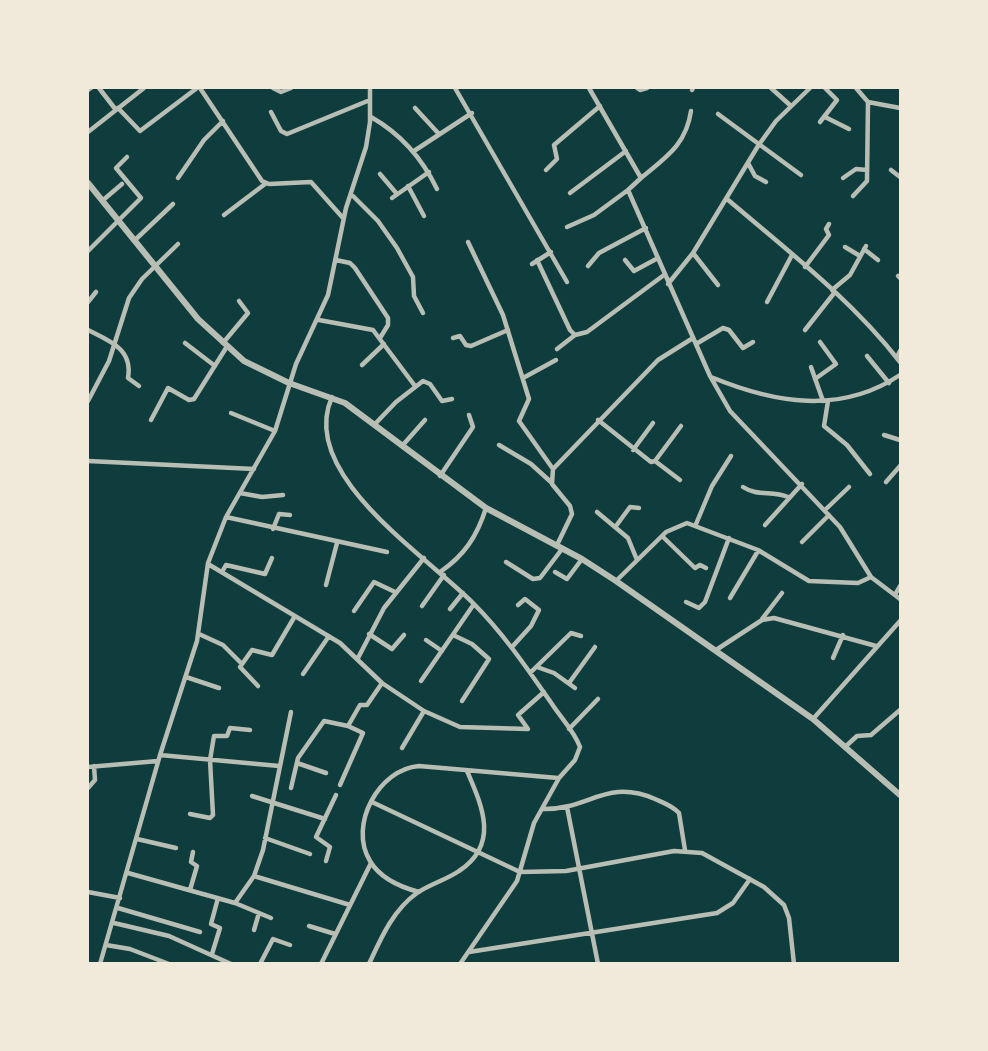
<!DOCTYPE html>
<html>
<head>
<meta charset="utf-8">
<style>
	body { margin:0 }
	#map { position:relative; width:988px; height:1051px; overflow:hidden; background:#0f3d3e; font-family:Roboto,sans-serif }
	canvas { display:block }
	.frame { position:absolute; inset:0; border:89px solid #f1e9da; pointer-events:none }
</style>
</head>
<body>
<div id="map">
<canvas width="988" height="1051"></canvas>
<div class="frame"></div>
</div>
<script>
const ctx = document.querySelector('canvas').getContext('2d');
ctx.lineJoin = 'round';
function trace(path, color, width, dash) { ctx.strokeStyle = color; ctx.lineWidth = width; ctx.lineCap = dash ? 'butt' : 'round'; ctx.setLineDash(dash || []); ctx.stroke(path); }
trace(new Path2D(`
	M99 88 116 110
	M200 88 262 181 269 184 311 182 343 218
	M273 88 281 92 291 88
	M455 88 567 282
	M589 88 641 178 628 190 710 376 730 411 840 527 871 577 900 599
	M637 88 640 90 647 88
	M771 88 791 106
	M856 88 868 102 900 108
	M88 90 91 88
	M692 90 693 88
	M118 108 140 131 197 88
	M415 108 439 134
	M271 112 281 131 287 134 370 100
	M718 114 801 175
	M371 117C401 134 422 158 437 189
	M825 117 849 129
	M820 122 837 100 825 88
	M88 132 144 88
	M414 151 472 113
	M748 163 755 176 766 182
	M546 170 557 159 554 145 600 106
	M891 170 900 177
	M380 174 397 194
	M178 178 204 140 223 121
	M641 178C666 157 686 145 691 111
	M843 178 856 169 867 170
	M408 186 424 216
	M570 193 626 151
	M351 194 378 221 397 248 413 277 414 296 423 313
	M853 196 867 181 868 102
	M392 198 429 172
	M727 199C787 250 852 300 900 362
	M102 201 122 184
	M224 215 265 184
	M567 227 594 215 628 190
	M135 240 173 204
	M468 242 503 315 529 399 519 421 553 469
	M845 247 860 256
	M864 249 878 260
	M88 251 141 198 116 168 127 157
	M693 253 718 285
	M336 260 350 263 355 268 388 318V325L380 338
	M537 260 570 330 575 335 587 332 664 275
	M625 260 634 271 658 258
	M532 264 551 252
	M588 266 599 253 646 228
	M805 267 829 235 826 229 829 224
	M898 276 900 278
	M668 284 693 253 758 146 776 121 810 88
	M832 290 850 275 866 246
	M88 302 96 292
	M767 302 792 255
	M319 320 373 330 415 386
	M88 330C110 341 133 349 128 378L139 386
	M805 330 835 292
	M453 338 460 336 466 345 471 346 508 330
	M185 343 215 366
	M223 343 248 313 239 301
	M696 344 723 328 729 330 743 348 753 342
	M557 349 575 335
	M867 356 889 383
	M897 357 900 351
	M362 365 384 344
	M811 367 823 401
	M711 377C774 403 840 415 900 375
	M523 378 556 360
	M815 379 836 364 820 342
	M332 397C297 474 427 556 473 603 504 634 529 671 554 707 563 720 575 733 580 747L575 760 559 778 534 823 517 881 460 964
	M88 401 109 361 129 298 142 279 178 244
	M828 401 824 426 847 445 870 474
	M231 413 275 431
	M151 420 168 388 189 400 194 399 226 348
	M598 420 651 462 655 461 681 426
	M375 424 396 402 423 381 430 384 442 401 452 399
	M884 435 900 440
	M499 445 531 464 552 483
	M402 446 425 420
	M633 450 653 423
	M88 461 254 469
	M655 461 680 480
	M440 476 473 427 469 415
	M886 482 900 466
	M743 487C758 497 772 490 788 497
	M240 493 262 497 283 495
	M825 510 849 487
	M597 512 628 538 637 560
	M226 517 387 552
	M696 524 712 486 731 456
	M765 525 802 484
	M616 526 630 507 639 508
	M273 529 279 514 290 515
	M662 536 695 568 700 565 706 568
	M802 542 829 515
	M557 545 572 514 570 506 552 484 553 469 658 360 693 338
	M506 562 533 579 540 578 562 549
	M208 564 340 643 382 683 424 711 460 727 528 729 518 715 544 692
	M222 572 226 565 265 574 272 558
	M440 572C465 555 477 536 486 508
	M555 572 567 579 582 559
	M616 581 666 532 687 523 758 550 809 581 858 583 871 577
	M326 585 337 543
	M896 593 900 586
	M730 598 758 551
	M686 602 699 608 705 602 729 538
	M422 606 444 575
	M450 609 463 593
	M354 611 374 582 395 592
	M762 619 782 593
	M199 634 223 645 242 664
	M369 634 392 649 404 635
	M453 635 472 644 489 659 462 701
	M426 640 442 651
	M512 647 531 626 539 610 525 599 518 605
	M716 650 762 620 774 618 876 646
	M358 658 384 608 424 558
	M833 658 843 635
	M537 667 554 673 575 688
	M530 673 571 633 581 636
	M303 674 329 636
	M186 677 219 688
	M421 681 474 604
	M569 683 595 647
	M258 686 240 667 252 650 272 655 295 616
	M813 719 900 621
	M569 729 598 699
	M845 747 857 736 871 735 900 710
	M402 748 424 711
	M160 755 279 766
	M297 763 326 773
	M88 767 158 761
	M340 785 363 733 348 726
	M88 788 95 780 94 766
	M291 788 298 758 324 721 348 726 360 705H367L382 683
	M252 796 325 819
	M372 802 520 872 566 871 674 851 702 853 764 887 784 905 789 918 794 964
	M567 807 598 964
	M543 809C589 810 606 778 655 799 664 803 673 806 679 813L685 850
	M190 814 210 818 213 815 210 760 214 736H227L230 728 250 730
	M265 838 310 854
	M137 839 176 848
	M326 861 330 847 316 837 336 795
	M128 873 235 903 271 918
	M254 876 350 905
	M190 890 197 866 191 862 193 852
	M88 892 120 898
	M419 892C400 887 380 878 370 861 348 825 379 769 419 766L558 778
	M235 903 254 876 263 850 291 712
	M118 908 200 932
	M114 923 169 936 231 964
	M309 926 335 934
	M254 930 259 913
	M106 945 130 949 169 964
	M469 952 717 913 733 903 750 879
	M212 954 220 928 211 924 218 898
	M100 964 160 755 197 641 208 563 226 517 275 431 296 364 328 295 346 208 366 147 370 122V88
	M260 964 273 939 290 945
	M321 964 371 863
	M369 964C381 938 393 910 417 893 430 884 446 880 459 871 500 844 482 806 467 771`), '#b8beb3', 4.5);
trace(new Path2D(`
	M88 183 198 319 244 361 289 383 345 403 486 508 582 559 616 581 813 719 900 795`), '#b8beb3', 6);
</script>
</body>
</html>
